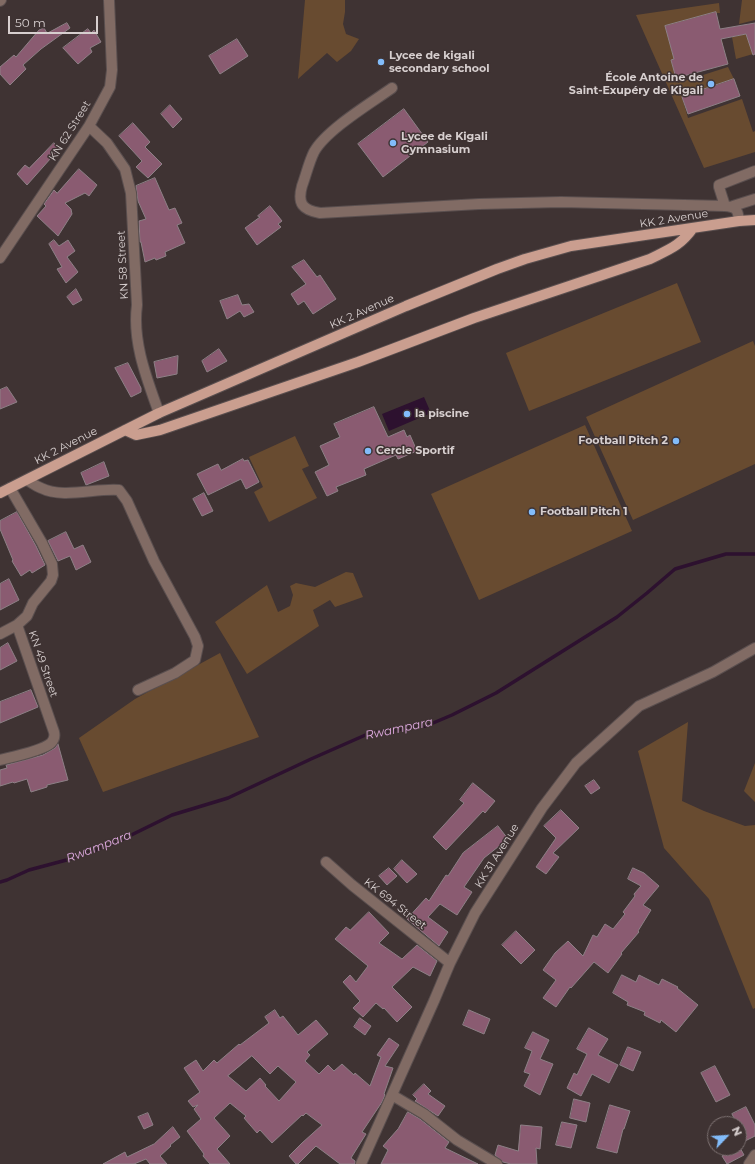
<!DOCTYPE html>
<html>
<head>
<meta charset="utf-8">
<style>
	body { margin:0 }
	#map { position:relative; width:755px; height:1164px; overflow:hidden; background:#3f3333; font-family:Montserrat,sans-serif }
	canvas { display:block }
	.north { position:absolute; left:707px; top:1116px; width:40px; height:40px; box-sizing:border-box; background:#3f3333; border:1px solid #7c7171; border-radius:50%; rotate:65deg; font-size:11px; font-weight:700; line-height:16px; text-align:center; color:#d7cfcf }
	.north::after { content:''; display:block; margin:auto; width:14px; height:18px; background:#82bcfa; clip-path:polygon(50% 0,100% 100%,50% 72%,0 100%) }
	.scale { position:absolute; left:8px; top:16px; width:90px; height:18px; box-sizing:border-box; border:2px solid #d7cfcf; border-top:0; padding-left:5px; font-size:12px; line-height:14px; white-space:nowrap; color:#d7cfcf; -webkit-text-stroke:3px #3f3333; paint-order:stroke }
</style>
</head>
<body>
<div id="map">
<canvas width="755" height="1164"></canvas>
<div class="north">N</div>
<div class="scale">50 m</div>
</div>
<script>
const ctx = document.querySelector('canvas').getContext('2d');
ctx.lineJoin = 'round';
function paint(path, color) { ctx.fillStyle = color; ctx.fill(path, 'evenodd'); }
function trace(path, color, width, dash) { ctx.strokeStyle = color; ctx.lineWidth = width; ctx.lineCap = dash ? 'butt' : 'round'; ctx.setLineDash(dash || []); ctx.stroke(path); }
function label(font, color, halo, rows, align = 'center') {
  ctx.font = font + ' Montserrat,sans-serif'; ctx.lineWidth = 3; ctx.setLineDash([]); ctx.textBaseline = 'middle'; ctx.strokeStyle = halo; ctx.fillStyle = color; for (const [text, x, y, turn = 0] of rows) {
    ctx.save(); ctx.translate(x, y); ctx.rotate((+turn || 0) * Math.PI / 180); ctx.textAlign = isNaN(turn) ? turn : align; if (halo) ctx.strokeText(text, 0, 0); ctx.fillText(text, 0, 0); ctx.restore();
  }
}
paint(new Path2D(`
	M305 0H345V12L343 24 346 34 359 39 351 51 337 62 327 53 298 79Z
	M742 0H755V20L739 24Z
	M719 3 720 13H715L723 45 671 60 678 83 728 67 734 79 682 97 688 118 742 99 753 132 755 131V152L704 168 636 15Z
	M755 32 753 54 736 59 732 37Z
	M677 283 701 342 529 411 506 353Z
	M753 341 755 346V464L633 520 586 417Z
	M585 425 632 531 479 600 431 494Z
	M295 436 309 466 302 469 317 498 269 522 254 492 263 487 249 457Z
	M346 572 353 573 363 597 335 607 330 600 313 610 319 626 247 674 215 622 267 585 278 612 290 606 293 595 290 586 296 583 315 587Z
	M220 653 259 737 103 792 79 738 135 699Z
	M688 722 682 801 704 811 745 826 755 825V1008L753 1009 709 899 664 848 638 751Z
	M755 763V802L744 791Z`), '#684b30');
paint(new Path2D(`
	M424 397 431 413 389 431 382 414Z`), '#2d112f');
trace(new Path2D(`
	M0 882 7 880 29 870 74 858 115 843 172 815 228 798 311 759 370 733 426 726 452 715 496 693 617 617 647 593 675 569 726 554H755`), '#2d112f', 3.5);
const building = new Path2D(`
	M716 12 720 29 755 23V54L753 55 746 34 721 39 728 64 676 78 671 60 674 59 665 26Z
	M67 23 70 28 41 49 23 65 26 69 10 85 0 74V67L14 55 16 57 39 30 44 28 47 33Z
	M88 29 91 33 94 30 101 42 90 48 92 52 78 64 63 48Z
	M237 39 248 56 220 74 209 56Z
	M734 79 740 96 688 114 682 97Z
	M170 105 182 119 173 128 161 114Z
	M404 109 428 142 383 177 358 144Z
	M133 123 150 142 145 147 162 164 148 178 136 167 142 161 119 136Z
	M54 143 59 149 27 185 17 174 25 165 29 168Z
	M79 169 97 185 89 196 85 193 65 203 71 209 72 214 58 236 37 216 46 206 44 204 54 190 57 193Z
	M155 178 169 210 175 208 182 223 177 225 185 243 165 252 166 256 156 260 155 258 145 262 141 242H140L139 221 146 219 138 201 136 186Z
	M270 206 282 221 278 224 281 227 257 245 245 228 260 217 258 216Z
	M54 240 59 246 68 240 75 251 67 257 78 272 66 283 57 269 62 267 49 244Z
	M304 260 317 277 320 275 336 299 313 314 304 301 298 305 291 294 306 284 292 267Z
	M76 289 82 300 73 305 67 297Z
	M238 295 242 305 249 304 254 312 244 317 240 311 227 319 220 301Z
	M219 349 227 361 207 372 202 361Z
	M178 356 177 374 157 378 154 362Z
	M128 363 141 388V392L131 397 115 368Z
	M7 387 17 402 0 409V390Z
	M374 407 388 437 404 430 407 437 410 435 417 451 398 459 396 455 364 469 366 475 336 487 338 491 327 496 315 472 329 465 320 446 340 437 334 424Z
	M243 459 244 461 248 460 259 482 246 489 241 479 208 495 197 474 218 464 221 470Z
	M104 462 109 476 86 485 81 473Z
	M204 493 213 511 202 516 193 499Z
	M17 512 36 546 45 565 32 573 30 570 21 576 12 561 13 560 0 529V521Z
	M66 532 74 549 83 545 91 562 76 570 70 556 58 561 48 541Z
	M9 579 19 600 0 610V584Z
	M8 643 17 661 0 670V648Z
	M31 690 38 707 0 723V702Z
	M58 744 68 780 47 785V787L31 792 27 779 14 783 13 782 0 786V770L7 768 6 765 43 755 55 748Z
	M594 780 600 788 591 794 585 786Z
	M473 783 495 801 485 813 483 811 446 850 433 837 464 803 460 800Z
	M561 810 579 828 553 853 559 857 546 874 536 867 556 838 544 826Z
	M498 826 508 839 484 858 464 887 472 892 457 915 440 904 428 917 448 932 439 946 407 919 426 898 429 901 446 875 448 876 463 853Z
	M402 860 417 874 407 883 394 869Z
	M389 868 397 876 387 885 379 876Z
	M633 868 644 873 659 886 643 905 651 910 638 931 639 932 621 953 622 954 608 973 594 962 571 988 570 987 556 1007 543 998 556 980 543 970 555 953 568 941 583 956 593 935 597 937 605 924 613 929 625 914 623 912 635 896 634 894 641 886 628 879Z
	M369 912 389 933 379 943 402 959 417 945 437 961 430 976 413 967 392 987 412 1007 397 1022 384 1008 383 1009 376 1003 363 1017 353 1008 360 1001 343 982 350 975 356 982 368 966 335 939 346 927 350 930Z
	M516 931 535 950 521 964 502 945Z
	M622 975 636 982 639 975 659 985 662 979 678 987 677 988 698 1005 676 1032 661 1020 660 1023 644 1015 645 1012 627 1005 628 1002 613 993Z
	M275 1010 280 1018 283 1016 298 1035 316 1020 328 1034 307 1052 310 1055 305 1061 319 1074 328 1065 334 1071 342 1064 354 1075 355 1073 370 1086 381 1057 377 1055 389 1038 399 1045 385 1066 393 1068 384 1094 385 1095 382 1102 362 1132 366 1134 351 1158 355 1161V1164H340L316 1146 298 1164H296L289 1156 302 1143 322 1125 306 1113 303 1116 302 1115 272 1143 260 1130 257 1133 244 1118 246 1116 230 1103 214 1118 230 1136 217 1149 230 1164H210L203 1156 204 1154 187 1131 201 1119 194 1109 198 1105 193 1107 188 1101 200 1092 184 1068 196 1060 203 1071 214 1060 217 1063 239 1044 240 1045 269 1023 265 1017ZM252 1056 270 1074 278 1066 296 1082 279 1101 265 1086 266 1085 260 1078 246 1091 228 1076Z
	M469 1010 490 1019 484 1034 463 1025Z
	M360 1018 371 1026 365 1035 354 1027Z
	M589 1028 608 1039 598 1055 618 1065 609 1083 592 1074 581 1096 567 1088 574 1073 577 1075 587 1054 577 1049Z
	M533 1032 549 1040 540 1059 553 1064 540 1095 524 1086 530 1074 524 1072 532 1051 525 1048Z
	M628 1047 641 1052 633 1071 620 1065Z
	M715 1066 730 1095 716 1102 701 1073Z
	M424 1084 431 1091 428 1094 445 1106 438 1116 415 1101 417 1099 413 1095Z
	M574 1099 590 1103 586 1122 570 1118Z
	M610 1105 630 1111 624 1129H623L617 1153 597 1148Z
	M746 1107 755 1125V1136L739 1144V1124H737L732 1114Z
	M408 1112 420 1119 449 1142 445 1148 478 1164H381L388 1150 383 1146 398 1129Z
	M148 1113 153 1125 144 1129 138 1117Z
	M562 1122 577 1125 571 1148 556 1145Z
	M521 1125 542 1127 540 1149 536 1148 537 1164H511L503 1162 495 1155 498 1145 518 1151Z
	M173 1127 180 1137 170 1145 171 1146 160 1156 167 1164H150L146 1159 134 1164H103L125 1152 127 1157 154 1144Z
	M739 1146 744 1155 727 1164 722 1156 735 1148H739Z`);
paint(building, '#8a5b71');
trace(building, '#8d8086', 1);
const minor = new Path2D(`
	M0 1 1 0
	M392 88C371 103 326 130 314 152 309 162 306 175 302 186 297 204 303 210 320 213L479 204 561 202 725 206C736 207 738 209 739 221
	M89 126 107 143 125 169 131 193 137 305C132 342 147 379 159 413
	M725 206 719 187V185L755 171
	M733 206 755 199
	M0 258 89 126 110 87 112 70 109 0
	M27 480C32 483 36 486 41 488 63 499 95 488 119 490L127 501 154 561 195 637 198 646 195 660 175 673 138 690
	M0 634 17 625
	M0 760C12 757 42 751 51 743 54 740 55 736 54 732L17 625 27 616 33 603 51 581 53 575 52 564 42 543 10 488
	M326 862 352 885 450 963
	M392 1095 424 1114 457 1140 497 1164
	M361 1164 434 1001 450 963 475 913 542 808 576 763 639 706 713 672 755 648
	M749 1164 755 1155`);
const major = new Path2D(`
	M125 430 136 435 160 430 358 362 474 318 650 259C670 249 680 246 693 228
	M0 493 159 413 406 306 497 269 525 259 571 246 739 221 755 220`);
trace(minor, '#5a4f4f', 12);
trace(major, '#5a4f4f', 12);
trace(minor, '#816b64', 10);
trace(major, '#ca9e8f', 10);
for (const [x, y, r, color] of [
	[381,62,4,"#82bcfa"],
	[711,84,4,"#82bcfa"],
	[393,143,4,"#82bcfa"],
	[407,414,4,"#82bcfa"],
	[676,441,4,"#82bcfa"],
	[368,451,4,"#82bcfa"],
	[532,512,4,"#82bcfa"]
]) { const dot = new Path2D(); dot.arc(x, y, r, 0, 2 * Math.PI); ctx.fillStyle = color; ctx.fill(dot); trace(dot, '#3f3333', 1.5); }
label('bold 11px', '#d7cfcf', '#3f3333', [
	["Lycee de kigali",389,56],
	["secondary school",389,69],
	["École Antoine de",703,78,"right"],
	["Saint-Exupéry de Kigali",703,91,"right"],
	["Lycee de Kigali",401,137],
	["Gymnasium",401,150],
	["la piscine",415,414],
	["Football Pitch 2",668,441,"right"],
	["Cercle Sportif",376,451],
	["Football Pitch 1",540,512]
], 'left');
label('11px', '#d7cfcf', '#3f3333', [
	["KN 62 Street",70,131,-58],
	["KK 2 Avenue",674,219,-9],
	["KN 58 Street",123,265,-93],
	["KK 2 Avenue",362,312,-24],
	["KK 2 Avenue",66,446,-27],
	["KN 49 Street",43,664,71],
	["KK 31 Avenue",497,856,-58],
	["KK 694 Street",395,904,38]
]);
label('italic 12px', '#e1abe3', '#3f3333', [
	["Rwampara",399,729,-12],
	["Rwampara",99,847,-21]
]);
</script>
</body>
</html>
